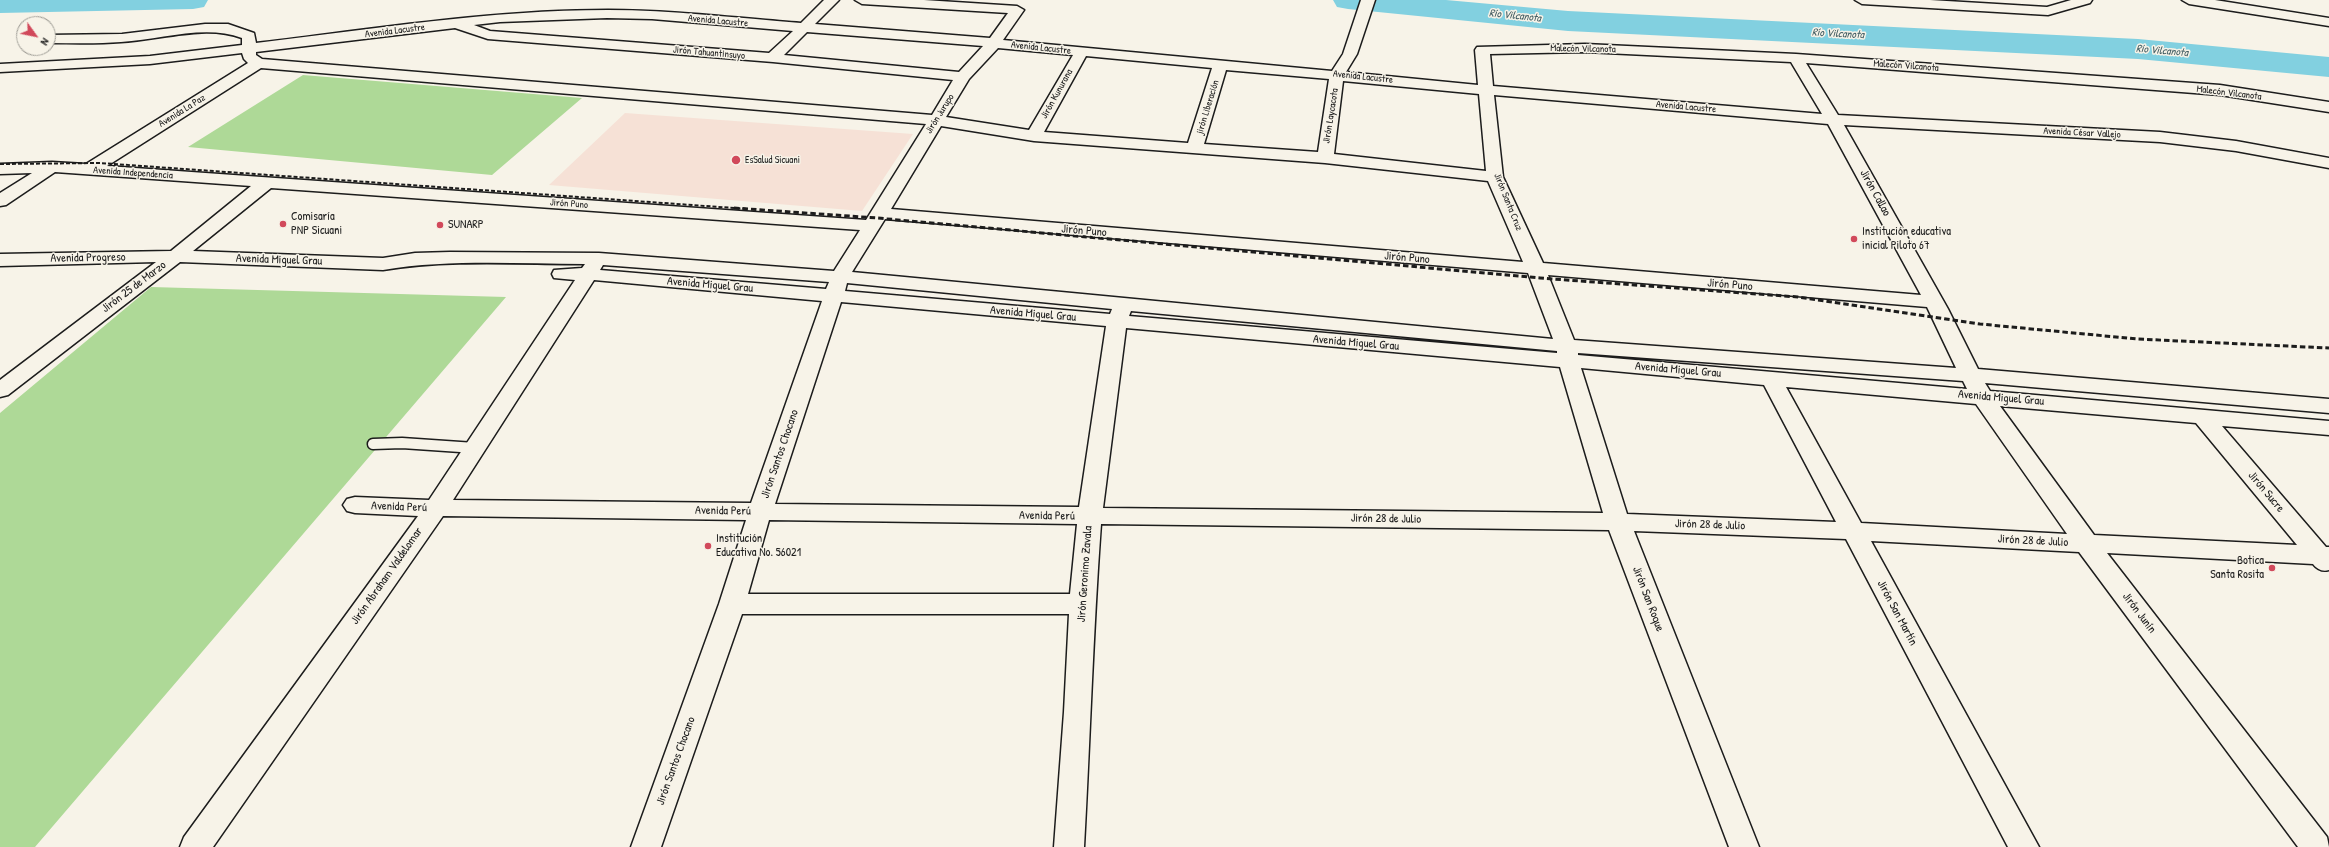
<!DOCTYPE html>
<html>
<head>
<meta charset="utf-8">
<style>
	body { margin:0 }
	#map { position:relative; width:2329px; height:847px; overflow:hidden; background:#f7f3e8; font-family:"Patrick Hand",sans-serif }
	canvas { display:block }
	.north { position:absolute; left:16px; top:16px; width:40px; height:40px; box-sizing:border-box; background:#f7f3e8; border:1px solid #9f9d96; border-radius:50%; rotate:123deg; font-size:11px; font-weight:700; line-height:16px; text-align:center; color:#1c1c1c }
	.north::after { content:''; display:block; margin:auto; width:14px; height:18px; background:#d1495b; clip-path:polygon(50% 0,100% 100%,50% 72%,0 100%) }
</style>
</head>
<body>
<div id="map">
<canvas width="2329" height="847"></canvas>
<div class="north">N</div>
</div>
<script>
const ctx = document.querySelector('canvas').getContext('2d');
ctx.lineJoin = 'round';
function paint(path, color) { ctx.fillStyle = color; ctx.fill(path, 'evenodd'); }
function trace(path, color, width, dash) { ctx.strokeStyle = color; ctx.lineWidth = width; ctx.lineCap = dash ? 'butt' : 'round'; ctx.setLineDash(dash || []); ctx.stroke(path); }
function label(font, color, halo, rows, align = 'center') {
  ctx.font = font + ' "Patrick Hand",sans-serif'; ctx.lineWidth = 3; ctx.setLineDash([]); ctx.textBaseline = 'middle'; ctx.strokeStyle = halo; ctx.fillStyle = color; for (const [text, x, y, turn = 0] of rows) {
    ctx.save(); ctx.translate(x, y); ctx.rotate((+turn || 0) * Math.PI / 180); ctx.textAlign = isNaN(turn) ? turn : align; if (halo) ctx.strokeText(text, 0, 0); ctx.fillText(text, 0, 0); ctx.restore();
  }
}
paint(new Path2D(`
	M625 113 913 134 862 211 549 185Z`), '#f6e1d6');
paint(new Path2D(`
	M303 75 582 98 492 175 188 147Z
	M151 287 506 297 35 847H0V413Z`), '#aed997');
paint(new Path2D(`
	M0 0H208L204 7 193 9 0 13Z
	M1333 0H1446L1568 11 2138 39 2329 57V77L2138 59 1568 31 1348 9 1337 7Z`), '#82d0e0');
const service = new Path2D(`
	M373 444 402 443 475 448`);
const minor = new Path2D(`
	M824 0H839L815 24 990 38 1008 13 862 4 855 0H924L1017 6 1024 10 1003 40 1332 71 1343 54 1361 0H1375L1357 54 1346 72 1478 85 1475 50 1477 47 1585 44 1796 54 2220 85 2329 102V112L2220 95 1806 63 1838 115 2160 132 2236 141 2329 158V168L2236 151 2160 142 1844 125 1948 309 1978 369 2329 399V413L1985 383 1990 391 2329 421V435L2222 426 2326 547H2329V570C2322 572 2317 569 2313 564L2107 553 2327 837 2329 847H2298L2079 552 1871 541 2039 847H2008L1846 539 1634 531 1759 847H1729L1609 530 1101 524C1093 632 1090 739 1084 847H1054L1064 712 1069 614H742L661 847H631L719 604 746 520 443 516 213 847H180L184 837 418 516 355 513 347 511 343 505 347 499 355 497 429 500 575 280 554 278 552 274 554 270 582 268 585 264C518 264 449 259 383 270L180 262 8 395 0 397V380L156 262 0 266V254L171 251 251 186 55 172 6 205 0 206V193L32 173 0 174V164L52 162 86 164 248 63 244 59 242 53 150 64 0 72V64L150 56 242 45V38C204 24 161 40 121 42 97 44 72 43 48 43V35L122 34 205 24H228L254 33 256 43C373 29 490 10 608 10 672 10 737 18 801 23ZM607 18 652 19 793 31 769 53 490 31 474 25 500 22ZM455 28 488 39 773 62 953 80 932 115 262 59 256 55V52ZM807 32 983 46 959 72 784 55ZM998 48 1073 55 1029 130 946 117 969 79ZM1585 52 1791 62 1822 114 1493 86 1490 54ZM1086 56 1212 68 1188 143 1044 132ZM261 68 926 124 866 220 107 166ZM1226 70 1329 79 1318 152 1204 144ZM1343 81 1479 94 1486 171 1334 154ZM1494 95 1828 124 1921 295 1543 263 1503 177ZM941 126 1034 141 1325 163 1488 181 1523 262 891 209ZM271 188 860 230 834 271 599 253 450 252 415 253 383 258 193 251ZM885 219 1528 273 1553 339 852 272ZM603 265 829 282 826 289 600 270ZM1548 275 1927 307 1956 368 1574 340ZM594 280 822 301 751 503 453 500ZM847 283 1112 309 1110 314 845 291ZM841 302 1106 326 1079 507 775 504ZM1131 311 1557 351V353L1129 316ZM1126 328 1560 367 1603 513 1103 508ZM1578 353 1963 381 1967 389 1578 355ZM1581 368 1764 385 1836 522 1627 514ZM1786 387 1976 404 2067 534 1861 523ZM2000 406 2196 423 2297 545 2094 535ZM769 520 1077 524 1070 594H748Z
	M1855 0H1930L2047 7 2071 0H2092L2090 3 2048 15 1862 4Z
	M2182 0H2215L2329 18V26L2189 4Z`);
trace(service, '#1c1c1c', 13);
trace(minor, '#1c1c1c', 3);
trace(service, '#f7f3e8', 10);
paint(minor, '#f7f3e8');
trace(new Path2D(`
	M0 164 100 163 748 209`), '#1c1c1c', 2, [4, 2]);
trace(new Path2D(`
	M734 208 877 218 1540 278 1798 297 1980 324 2137 339 2329 348`), '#1c1c1c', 3, [5.5, 3]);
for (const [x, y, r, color] of [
	[736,160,5,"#d1495b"],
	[283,224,4,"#d1495b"],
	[440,225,4,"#d1495b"],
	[1854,239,4,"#d1495b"],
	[708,546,4,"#d1495b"],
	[2272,568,4,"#d1495b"]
]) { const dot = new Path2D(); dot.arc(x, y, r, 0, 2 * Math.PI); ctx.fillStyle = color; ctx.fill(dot); trace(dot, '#f7f3e8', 1.5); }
label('10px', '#1c1c1c', '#f7f3e8', [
	["Avenida Lacustre",718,21,5],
	["Avenida Lacustre",395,31,-7],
	["Avenida Lacustre",1041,48,6],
	["Malecón Vilcanota",1583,49,1],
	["Jirón Tahuantinsuyo",709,53,5],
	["Malecón Vilcanota",1906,66,4],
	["Avenida Lacustre",1363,77,6],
	["Malecón Vilcanota",2229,93,7],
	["Jirón Kunurana",1057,94,-61],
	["jirón Liberación",1208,107,-73],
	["Avenida Lacustre",1686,107,5],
	["Avenida La Paz",182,111,-32],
	["Jirón Jurupo",940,114,-58],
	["Jirón Laycacota",1331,116,-81],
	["Avenida César Vallejo",2082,133,3],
	["Avenida Independencia",133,173,4],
	["Jirón Santa Cruz",1508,202,68],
	["Jirón Puno",569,204,4]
]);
label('10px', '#1c1c1c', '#f7f3e8', [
	["EsSalud Sicuani",745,160]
], 'left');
label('italic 11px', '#405b61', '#f7f3e8', [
	["Río Vilcanota",1515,16,6],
	["Río Vilcanota",1838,34,3],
	["Río Vilcanota",2162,51,5]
]);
label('12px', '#1c1c1c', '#f7f3e8', [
	["Jirón Callao",1875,193,61],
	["Jirón Puno",1084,231,5],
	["Avenida Progreso",88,258,-1],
	["Jirón Puno",1407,258,5],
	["Avenida Miguel Grau",279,260,2],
	["Avenida Miguel Grau",710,285,5],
	["Jirón Puno",1730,285,5],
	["Jirón 25 de Marzo",134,287,-37],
	["Avenida Miguel Grau",1033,314,5],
	["Avenida Miguel Grau",1356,343,5],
	["Avenida Miguel Grau",1678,370,5],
	["Avenida Miguel Grau",2001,398,5],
	["Jirón Santos Chocano",780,454,-71],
	["Jirón Sucre",2266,492,50],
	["Avenida Perú",399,507,2],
	["Avenida Perú",723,511,1],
	["Avenida Perú",1047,516,1],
	["Jirón 28 de Julio",1386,519,1],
	["Jirón 28 de Julio",1710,525,2],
	["Jirón 28 de Julio",2033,541,3],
	["Jirón Geronimo Zavala",1085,574,-86],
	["Jirón Abraham Valdelomar",387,576,-55],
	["Jirón San Roque",1648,599,69],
	["Jirón San Martín",1897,613,62],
	["Jirón Junín",2139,613,53],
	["Jirón Santos Chocano",676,761,-70]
]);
label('12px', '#1c1c1c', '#f7f3e8', [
	["Comisaría",291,217],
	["PNP Sicuani",291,231],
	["SUNARP",448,225],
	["Institución educativa",1862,232],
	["inicial Piloto 67",1862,246],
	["Institución",716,539],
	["Educativa No. 56021",716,553],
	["Botica",2264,561,"right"],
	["Santa Rosita",2264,575,"right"]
], 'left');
</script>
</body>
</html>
